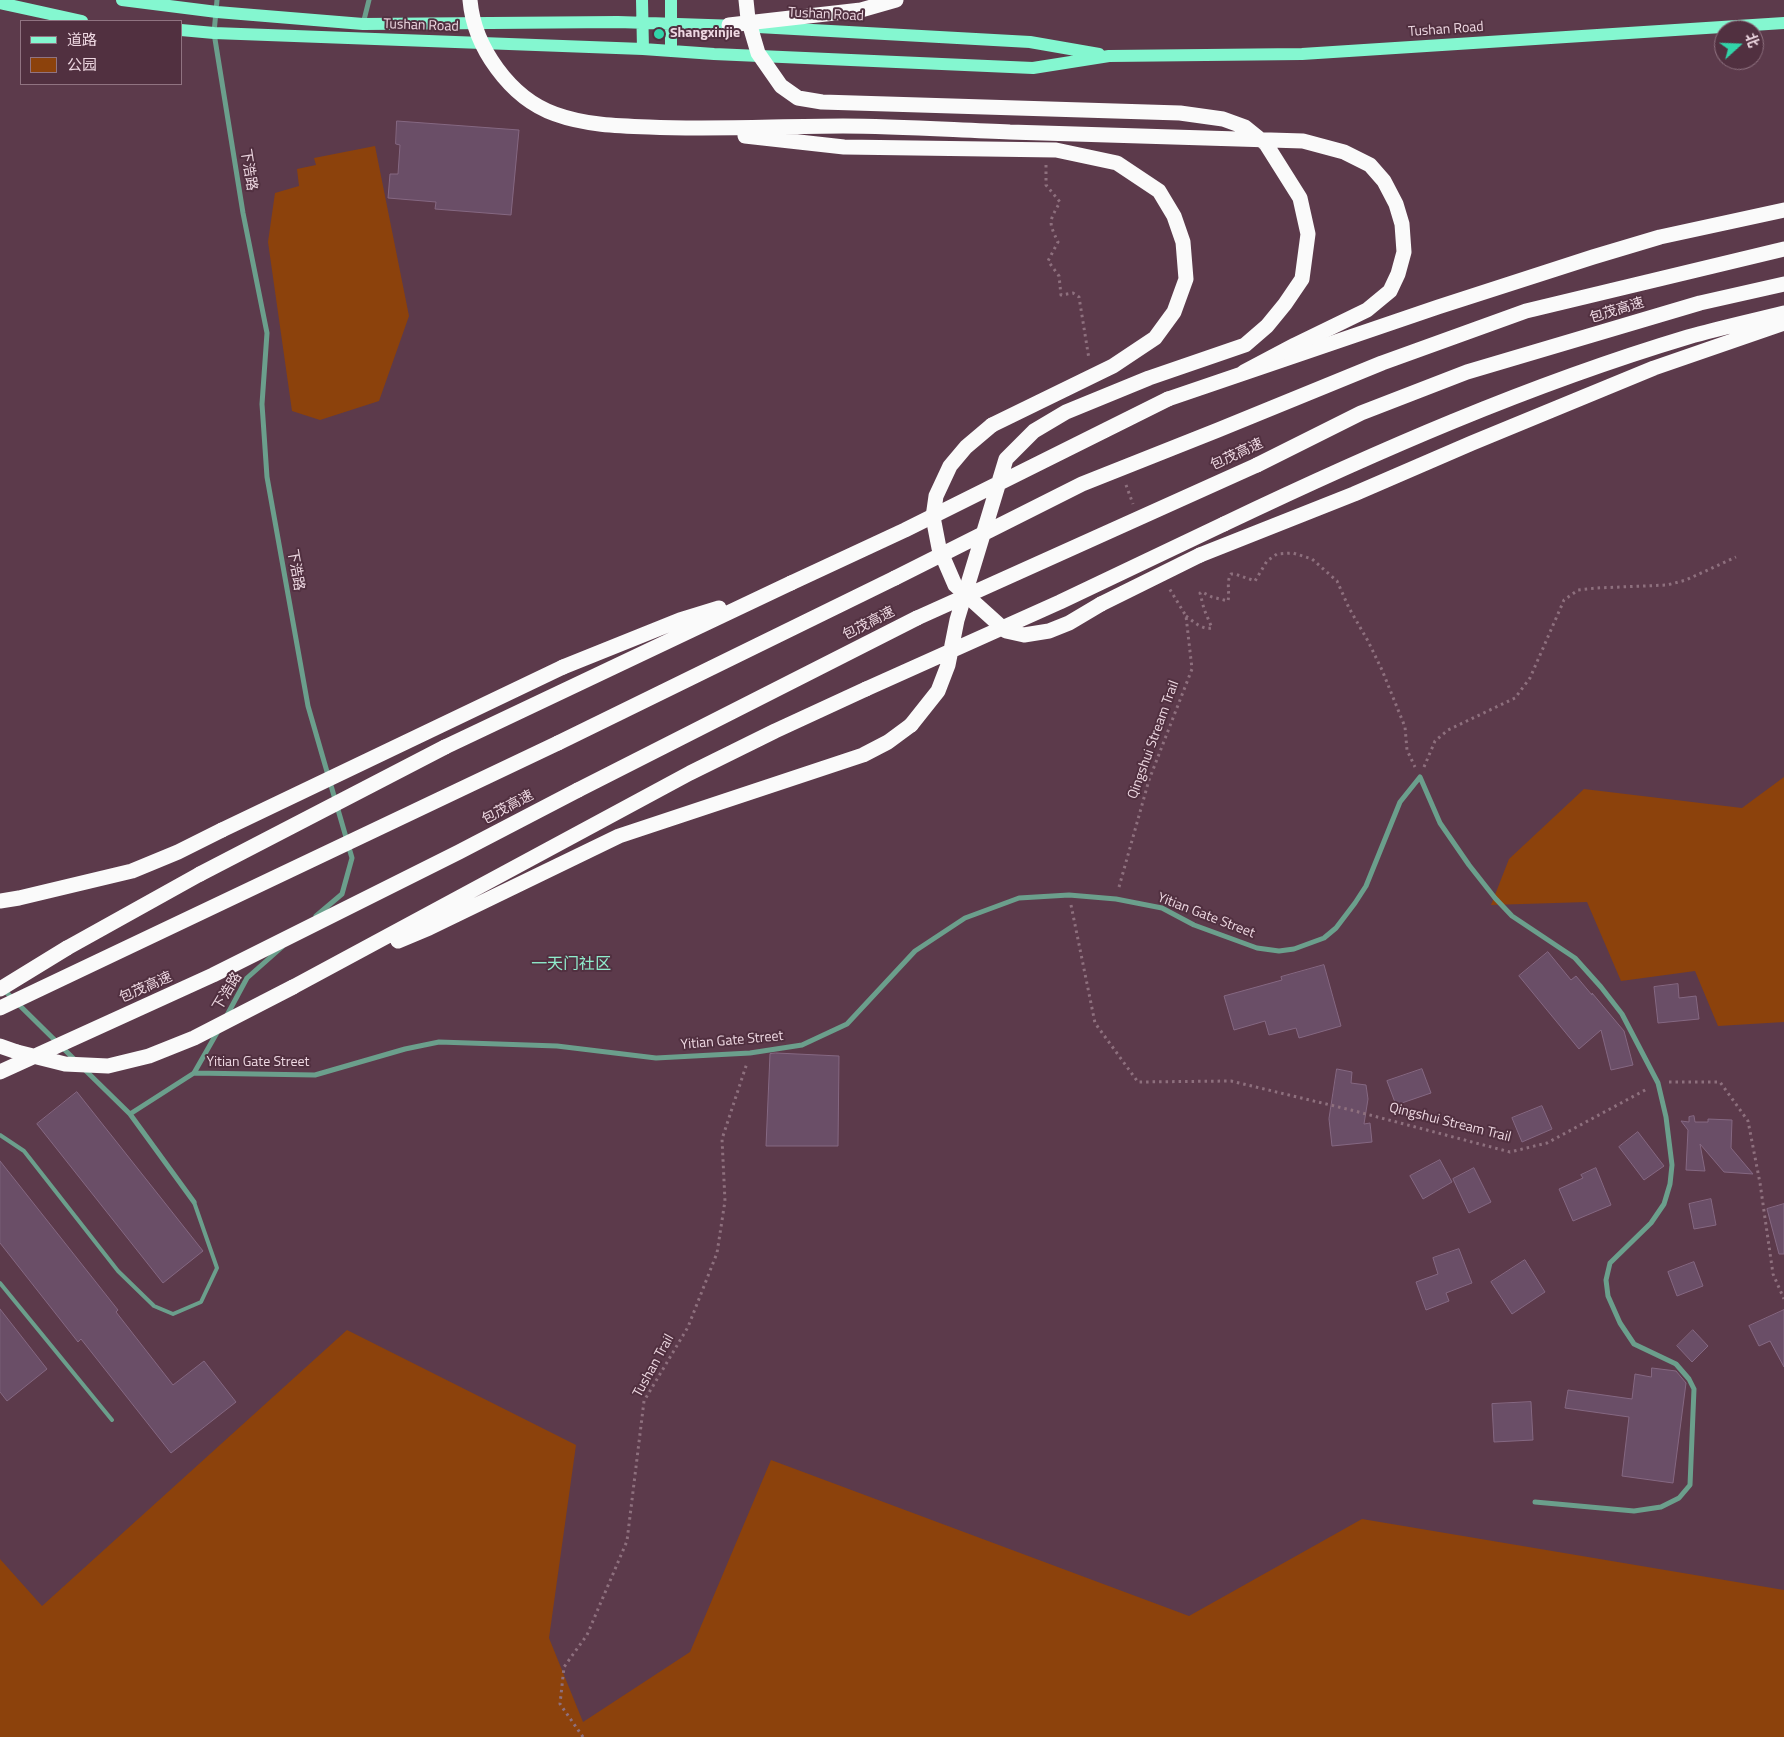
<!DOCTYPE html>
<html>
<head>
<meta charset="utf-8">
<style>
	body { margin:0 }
	#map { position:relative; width:1784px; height:1737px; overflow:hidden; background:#5c3a4b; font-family:"Titillium Web","Noto Sans SC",sans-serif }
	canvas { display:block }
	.legend { position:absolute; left:20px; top:20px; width:162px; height:65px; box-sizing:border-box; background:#513040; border:1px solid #907381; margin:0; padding:6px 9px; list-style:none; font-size:15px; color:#eed8e2 }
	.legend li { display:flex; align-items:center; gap:10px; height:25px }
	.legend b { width:25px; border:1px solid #907381 }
	.north { position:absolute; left:1714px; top:20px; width:50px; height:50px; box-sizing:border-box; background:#513040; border:1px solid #907381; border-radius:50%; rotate:70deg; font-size:14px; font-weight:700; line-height:20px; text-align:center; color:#eed8e2 }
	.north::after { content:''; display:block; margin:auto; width:18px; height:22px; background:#32d4a9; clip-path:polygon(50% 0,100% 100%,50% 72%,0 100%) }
</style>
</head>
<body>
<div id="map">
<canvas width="1784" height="1737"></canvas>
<ul class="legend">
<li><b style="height:6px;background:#84f7d0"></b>道路</li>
<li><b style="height:14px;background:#8c420c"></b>公园</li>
</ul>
<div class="north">北</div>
</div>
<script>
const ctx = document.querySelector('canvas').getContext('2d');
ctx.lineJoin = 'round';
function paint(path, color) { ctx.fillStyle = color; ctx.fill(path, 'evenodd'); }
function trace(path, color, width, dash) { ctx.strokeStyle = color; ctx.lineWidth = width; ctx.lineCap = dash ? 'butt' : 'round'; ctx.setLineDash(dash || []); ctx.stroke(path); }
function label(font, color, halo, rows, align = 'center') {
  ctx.font = font + ' "Titillium Web","Noto Sans SC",sans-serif'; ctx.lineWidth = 4; ctx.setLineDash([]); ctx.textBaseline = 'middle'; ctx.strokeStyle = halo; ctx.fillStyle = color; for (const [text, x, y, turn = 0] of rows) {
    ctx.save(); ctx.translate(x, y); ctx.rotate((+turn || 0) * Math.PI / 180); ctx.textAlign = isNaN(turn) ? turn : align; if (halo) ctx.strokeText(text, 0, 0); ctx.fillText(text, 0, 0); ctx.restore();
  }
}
paint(new Path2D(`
	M375 146 409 316 379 401 320 420 292 411 268 242 275 193 299 186 297 169 316 165 314 158Z
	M1784 777V1022L1718 1026 1695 971 1621 981 1587 902 1491 905 1509 859 1584 789 1742 808Z
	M347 1330 576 1445 549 1638 583 1722 690 1652 771 1460 1189 1616 1362 1519 1784 1590V1737H0V1559L42 1606Z`), '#8c420c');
const building = new Path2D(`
	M397 121 519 130 511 215 435 209 436 202 388 198 390 174H398L400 145 396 144Z
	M1548 952 1571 980 1576 976 1592 995V993L1624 1031 1633 1065 1611 1070 1601 1030 1579 1049 1519 976Z
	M1324 965 1341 1026 1299 1038 1296 1028 1269 1035 1265 1021 1234 1030 1224 996 1282 980 1281 977Z
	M1678 984 1679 998 1696 996 1699 1019 1658 1023 1654 987Z
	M776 1053 839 1056 838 1146H766L770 1054Z
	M1337 1069 1352 1072 1351 1083 1366 1085 1368 1099 1364 1124 1370 1123 1372 1142 1332 1146 1329 1119Z
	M1422 1069 1431 1093 1396 1105 1387 1081Z
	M77 1092 203 1251 163 1283 37 1124Z
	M1542 1106 1552 1129 1522 1142 1512 1118Z
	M1694 1116 1695 1122H1708V1119L1732 1120 1731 1148 1753 1174 1724 1172 1700 1144 1705 1171 1686 1170 1688 1130 1681 1121 1689 1122V1117Z
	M1638 1132 1664 1166 1644 1180 1619 1147Z
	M1440 1160 1452 1182 1423 1199 1410 1176Z
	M0 1161 118 1310 116 1312 173 1385 204 1361 236 1402 171 1453 81 1339 78 1342 0 1243Z
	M1474 1168 1491 1202 1469 1213 1453 1179Z
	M1596 1168 1611 1205 1573 1221 1559 1189 1583 1178 1581 1175Z
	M1711 1199 1716 1225 1694 1229 1689 1204Z
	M1784 1204V1254H1779L1767 1209Z
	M1459 1249 1472 1283 1446 1293 1449 1301 1426 1310 1416 1282 1438 1274 1433 1258Z
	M1525 1260 1545 1292 1512 1314 1491 1282Z
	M1694 1262 1703 1286 1677 1296 1668 1272Z
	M0 1309 47 1369 7 1401 0 1392Z
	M1784 1310V1367L1770 1341 1759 1346 1749 1326Z
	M1693 1330 1708 1346 1692 1362 1677 1346Z
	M1652 1368 1676 1371 1686 1383 1673 1483 1622 1476 1629 1417 1565 1408 1568 1390 1632 1399 1635 1374 1651 1377Z
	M1531 1402 1533 1440 1494 1442 1492 1404Z`);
paint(building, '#6a4e67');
trace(building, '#856882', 1);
trace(new Path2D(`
	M1046 165V185L1060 202C1049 222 1048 221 1058 242L1048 261 1059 276 1061 295 1073 293 1079 297 1089 359
	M1126 485 1133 504
	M1186 616C1194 622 1202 630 1212 628L1204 609 1200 593 1202 592 1212 597 1228 601C1230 592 1226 582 1231 574H1235L1255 581 1267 561 1277 554 1293 553 1312 559 1337 581 1349 608 1368 641 1382 670 1405 727 1407 750 1415 767
	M1424 767 1435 741 1448 730 1515 698 1530 678 1564 600 1578 590 1597 588 1667 585 1686 580 1736 557
	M1119 887 1149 780 1192 669 1186 616 1169 588
	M1071 905 1095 1023 1138 1082 1231 1081 1351 1110 1510 1152 1547 1143 1647 1089
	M1669 1082H1720L1748 1121 1760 1183 1773 1274 1784 1299
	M583 1737 560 1704 564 1667 587 1635 627 1541 644 1401 688 1327 717 1253 725 1201 722 1139 747 1063`), '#8e707e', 3, [2.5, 4]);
trace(new Path2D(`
	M0 1135 24 1151 118 1271 154 1306 173 1314 201 1302 217 1268 194 1202
	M0 1283 112 1420`), '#6b9f8c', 4);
trace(new Path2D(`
	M217 0 214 33 243 213 267 333 262 404 267 477 308 706 352 858 342 894 316 916
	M363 24 369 0
	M3 989 75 1060
	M226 1017 247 978 282 947
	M83 1068 130 1114 194 1202
	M194 1073 315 1075 405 1049 439 1042 557 1046 656 1058 750 1053 802 1045 847 1024 915 951 965 918 1019 898 1069 895 1116 899 1162 908 1194 925 1257 948 1279 951 1294 949 1324 938 1336 928 1355 903 1366 886 1400 802 1420 777 1440 823 1469 865 1495 898 1512 916 1575 958 1601 987 1622 1014 1658 1083 1666 1117 1672 1165 1670 1184 1664 1204 1651 1223 1610 1263 1606 1280 1608 1296 1620 1323 1634 1344 1676 1364 1689 1379 1694 1389 1690 1485 1679 1498 1661 1507 1634 1511 1535 1502
	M130 1114 194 1073 218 1031`), '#6b9f8c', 5);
trace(new Path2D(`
	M122 0 217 12 363 24 618 22 738 26
	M642 0 643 49
	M671 0V51
	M0 3 82 21
	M758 27 1030 42 1099 54
	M181 30 214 33 643 49 714 54 1033 68 1109 56 1302 54 1784 23`), '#84f7d0', 12);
trace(new Path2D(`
	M729 25 861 10 896 0
	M1168 399 1438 307 1593 257 1660 237 1784 210
	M992 425 966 447 950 466 936 496 933 517 939 548 955 585 1006 631 1024 635 1049 631 1069 623 1101 604
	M1257 465 1361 413 1467 372 1700 303 1784 284
	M1224 524C1375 452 1528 385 1688 337 1720 328 1752 321 1784 313
	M1200 555 1354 494 1472 443 1654 368 1784 323
	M563 667 680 620 719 608
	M558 743 895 578
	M445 747 791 583
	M578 790 917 618
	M0 901 19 898 132 871 178 852 222 830
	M398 941 429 928 619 836 863 755 888 742 911 725
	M67 948 200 874
	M293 987 690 773 775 731 866 689
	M0 1046 17 1052`), '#fafafa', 15);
trace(new Path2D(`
	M470 0C474 47 510 98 555 114 585 125 617 126 649 127 713 130 778 126 843 126 898 126 954 130 1010 132 1108 135 1206 138 1303 141L1344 152 1370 165 1384 181 1396 204 1402 224 1404 252 1398 274 1390 291 1367 310 1295 345 1244 372
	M746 0 748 19 758 53 781 86 798 98 822 102 1180 113 1223 119 1245 127 1266 144 1300 198 1308 234 1302 279 1285 304 1267 326 1245 345 1149 378 1066 412 1034 431 1006 459 957 620 948 665 938 691 911 725
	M745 136 844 147 1056 150 1117 163 1159 191 1174 216 1183 242 1186 279 1174 312 1155 338 1113 366 992 425
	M895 578 1082 484 1218 430 1382 363 1526 311 1784 249
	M791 583 905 530 1168 399
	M1101 604 1200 555
	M917 618 1257 465
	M866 689 1060 602 1224 524
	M222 830 563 667
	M200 874 445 747
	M0 989 67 948
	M0 1008 558 743
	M17 1052 65 1064 108 1066 149 1056 194 1038 293 987
	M0 1072 213 975 459 852 578 790`), '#fafafa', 15);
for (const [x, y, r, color] of [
	[659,34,6,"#32d4a9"]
]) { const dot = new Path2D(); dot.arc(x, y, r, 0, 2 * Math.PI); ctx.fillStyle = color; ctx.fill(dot); trace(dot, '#513040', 2); }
label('14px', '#eed8e2', '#513040', [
	["Tushan Road",826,15,3],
	["Tushan Road",421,26,2],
	["Tushan Road",1446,30,-4],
	["下浩路",248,170,81],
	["包茂高速",1617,311,-17],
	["包茂高速",1237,455,-25],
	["下浩路",295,570,80],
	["包茂高速",869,624,-27],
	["Qingshui Stream Trail",1154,740,-70],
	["包茂高速",508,808,-28],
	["Yitian Gate Street",1206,916,21],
	["包茂高速",146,988,-24],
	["下浩路",228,992,-59],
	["Yitian Gate Street",732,1041,-5],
	["Yitian Gate Street",258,1063],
	["Qingshui Stream Trail",1450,1123,14],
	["Tushan Trail",654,1366,-61]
]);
label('bold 14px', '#eed8e2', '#513040', [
	["Shangxinjie",670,34]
], 'left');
label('16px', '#90edcd', '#513040', [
	["一天门社区",571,965]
]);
</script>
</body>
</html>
